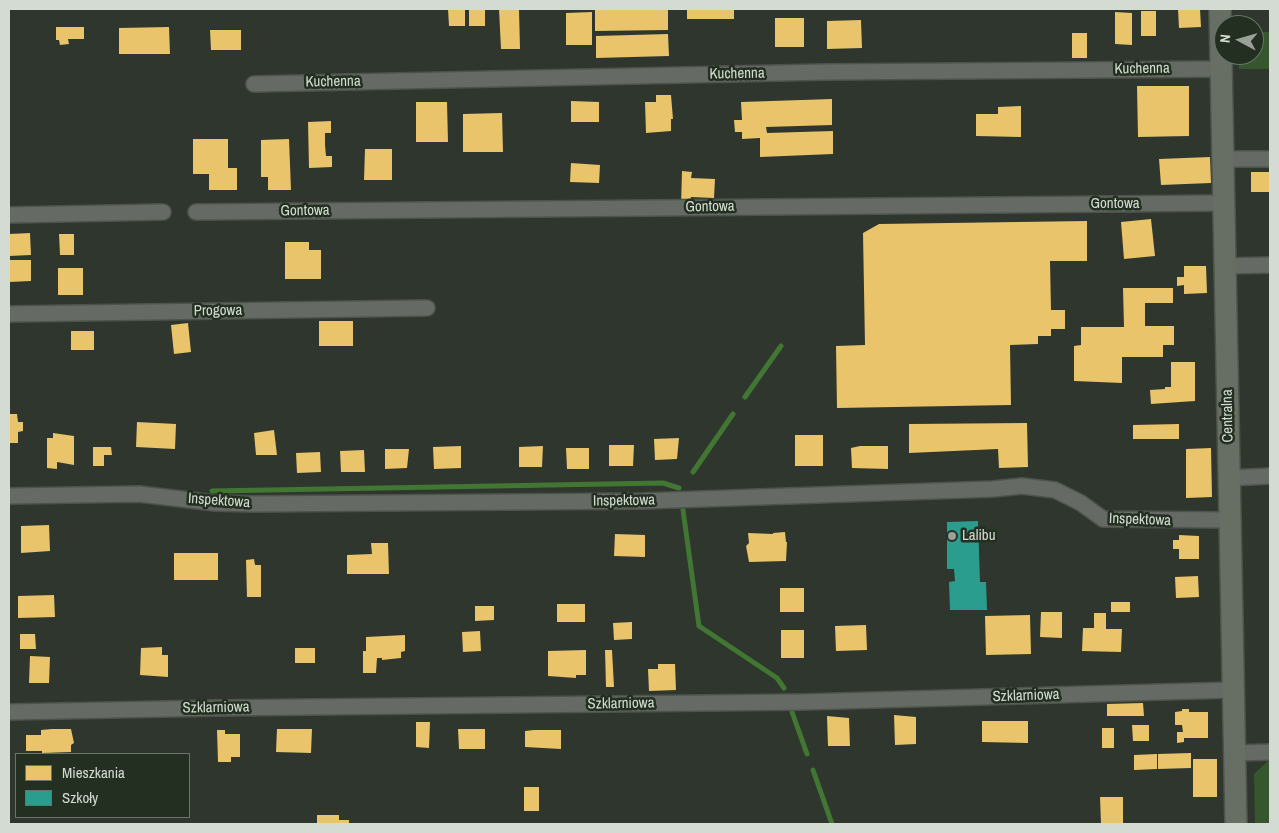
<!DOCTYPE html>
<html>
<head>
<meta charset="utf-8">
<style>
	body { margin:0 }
	#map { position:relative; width:1279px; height:833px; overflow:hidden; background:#2f362e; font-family:"Archivo Narrow",sans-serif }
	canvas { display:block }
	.frame { position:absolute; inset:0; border:10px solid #d4dbd2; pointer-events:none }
	.legend { position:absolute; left:15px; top:753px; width:175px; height:65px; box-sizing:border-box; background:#232f21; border:1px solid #6a7468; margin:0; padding:6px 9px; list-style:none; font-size:15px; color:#d4dbd2 }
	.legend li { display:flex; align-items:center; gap:10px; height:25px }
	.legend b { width:25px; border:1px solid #6a7468 }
	.north { position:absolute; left:1214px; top:15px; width:50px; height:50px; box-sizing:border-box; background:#232f21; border:1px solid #6a7468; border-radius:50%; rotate:276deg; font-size:14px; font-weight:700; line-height:20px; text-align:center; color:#d4dbd2 }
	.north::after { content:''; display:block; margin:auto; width:18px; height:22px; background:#9aa199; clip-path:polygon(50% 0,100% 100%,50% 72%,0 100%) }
</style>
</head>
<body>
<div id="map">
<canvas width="1279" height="833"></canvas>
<div class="frame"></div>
<ul class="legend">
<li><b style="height:14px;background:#e9c46a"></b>Mieszkania</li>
<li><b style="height:14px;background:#2a9d8f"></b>Szkoły</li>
</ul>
<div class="north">N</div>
</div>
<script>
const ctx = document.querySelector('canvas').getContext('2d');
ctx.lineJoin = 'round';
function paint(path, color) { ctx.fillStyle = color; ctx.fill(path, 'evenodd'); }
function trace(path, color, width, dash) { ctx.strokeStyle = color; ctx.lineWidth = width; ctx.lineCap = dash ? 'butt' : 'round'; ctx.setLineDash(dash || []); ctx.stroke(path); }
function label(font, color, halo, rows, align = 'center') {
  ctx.font = font + ' "Archivo Narrow",sans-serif'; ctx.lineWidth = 5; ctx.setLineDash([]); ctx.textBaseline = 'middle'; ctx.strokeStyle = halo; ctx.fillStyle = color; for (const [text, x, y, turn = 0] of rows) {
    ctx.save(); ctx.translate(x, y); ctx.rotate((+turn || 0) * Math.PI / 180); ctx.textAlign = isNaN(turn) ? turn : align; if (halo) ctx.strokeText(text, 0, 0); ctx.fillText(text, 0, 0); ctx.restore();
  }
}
paint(new Path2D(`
	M1254 32H1270V69H1239V55H1254Z
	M1270 759V824H1255L1254 774Z`), '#36572d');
paint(new Path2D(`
	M448 9H465V26H449Z
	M469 9H485V26H469Z
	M499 9H519L520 49H501Z
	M595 9H668V30L595 31Z
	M687 9H734V19H687Z
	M1178 9H1200L1201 27 1179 28Z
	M1141 11H1156V36H1141Z
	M592 12V45H566V13Z
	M1115 12 1132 13V45L1115 44Z
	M775 18H804V47H775Z
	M861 20 862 48 827 49V21Z
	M56 27H84V39H68L69 44 60 45 59 40H56Z
	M169 27 170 54H119V28Z
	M210 30H241V50H211Z
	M1072 33H1087V58H1072Z
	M668 34 669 56 596 58V36Z
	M1137 86H1189V136L1138 137Z
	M656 95H671L673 119H671V131L646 133 645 102H656Z
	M832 99V125L766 127 767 133 833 131V154L760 157V138L742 139V132H735L734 120H742L741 102Z
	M571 101 599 102V122H571Z
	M416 102H447L448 142H416Z
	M1021 106V137L976 136V114H998V107Z
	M502 113 503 152H463V114Z
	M331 121V133H325V145L326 156H332V167L309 168 308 122Z
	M193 139H228V168H237V190H209V174H193Z
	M289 139 291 190H268V177H261V140Z
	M365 149H392V180H364Z
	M1210 157 1211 183 1161 185 1159 159Z
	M571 163 600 165 599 183 570 182Z
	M682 171 692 172 691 178 715 179 714 198 691 197 690 206H681Z
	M1251 172H1270V192H1251Z
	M1151 219 1155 256 1124 259 1121 222Z
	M1087 221V261H1050L1051 310H1065V329H1051V336H1038V344L1010 345 1011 405 837 408 836 346 865 345 863 233 879 224Z
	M30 233 31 255 9 256V234Z
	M59 234H74V255H60Z
	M285 242H309V250H321V279H285Z
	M9 260H31V281L9 282Z
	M1184 266H1206L1207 293 1184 294V285L1177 286V277H1184Z
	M58 268H83V295H58Z
	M1123 288H1173V303H1145V326H1174V345H1163V357H1122V383L1074 381V346L1081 345V327H1124Z
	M319 321H353V346H319Z
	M188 323 191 352 174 354 171 325Z
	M71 331H94V350H71Z
	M1171 362H1195V401L1151 404 1150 390 1165 389V387H1171Z
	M9 414H17L18 422H23V431L18 432V443H9Z
	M137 422 176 424 175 449 136 447Z
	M1027 423 1028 467 999 468 998 449 909 453V424Z
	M1179 424V439H1133V425Z
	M274 430 277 455H256L254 433Z
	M53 433 74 436V465L57 462V469L47 468V438H53Z
	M795 435H823V466H795Z
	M679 438 677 459 655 460 654 439Z
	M609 445H634L633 466H609Z
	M461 446V468L434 469 433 447Z
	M543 446 542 467H519V447Z
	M860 446H888V469L852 468 851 448Z
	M93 447H111L112 455H104V466H93Z
	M566 448H589V469H567Z
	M1211 448 1212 497 1186 498V449Z
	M385 449H409L407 468 385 469Z
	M364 450 365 472H341L340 451Z
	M320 452 321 472 297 473 296 453Z
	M49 525 50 551 21 553V526Z
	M785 532 786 542H787L786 561 749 562 746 546 749 543 748 533 773 534V533Z
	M615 534 645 535V557L614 556Z
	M1179 535 1199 536V559H1179V549H1173V540H1179Z
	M371 543H388L389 574H347V555L372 554Z
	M174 553H218V580H174Z
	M254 559 255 565H261V597H247L246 560Z
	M1198 576 1199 597 1176 598 1175 577Z
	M780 588H804V612H780Z
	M54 595 55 617 18 618V596Z
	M1111 602H1130V612H1111Z
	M557 604H585V622H557Z
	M475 606H494V620L475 621Z
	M1041 612H1062V638L1040 637Z
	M1094 613H1106V629H1122L1121 652 1082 651 1083 628H1094Z
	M1030 615 1031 654 986 655 985 616Z
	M632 622V639L614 640 613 623Z
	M866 625 867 650 836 651 835 626Z
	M781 630H804V658H781Z
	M480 631 481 651 463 652 462 632Z
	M20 634H35L36 649H20Z
	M405 635V651L401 652V658L382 660V658H377L376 673H363V651H366V637Z
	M162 647V655H168V677L140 675 141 648Z
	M295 648H315V663H295Z
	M586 650V675H576V678L548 676V651Z
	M605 650H612L614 687H606Z
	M30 656 50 657 49 683H29Z
	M658 664H675L676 690 649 691 648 669H658Z
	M1143 703 1144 716H1107V704Z
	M1182 709H1189V712H1208V738H1184V742L1177 743V732H1183L1182 725H1175V712L1182 711Z
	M894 715 916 717V744L895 745Z
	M827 716 849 718 850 746H828Z
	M982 721H1028V743L982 742Z
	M416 722H430L429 748 416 747Z
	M1132 725H1149V741H1133Z
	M1102 728H1114V748H1102Z
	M52 729H71L74 743 71 745V752L42 753V751H26V735H41V730Z
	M277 729H312L311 753 276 752Z
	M458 729H485V749H459Z
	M217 730H225V734H240V757H231V762H218Z
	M534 730H561V749L525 747V731Z
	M1191 753V768L1158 769V754Z
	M1157 754V769L1134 770V755Z
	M1193 759H1217V797H1193Z
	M524 787H539V811H524Z
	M1100 797H1123V824H1101Z
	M317 815H339V820H349V824H317Z`), '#e9c46a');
paint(new Path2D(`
	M978 521 980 582H986L987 610H950L949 582 955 581 954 569H947V522Z`), '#2a9d8f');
trace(new Path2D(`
	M745 397 781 346
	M693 472 733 414
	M212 491 663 483 679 488
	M683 510 699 626 777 678 784 688
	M792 712 807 754
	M813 770 832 824`), '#427633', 5);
const street = new Path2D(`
	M254 84 826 72 1221 69
	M1223 159H1270
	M196 212 1223 203
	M9 215 163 212
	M1224 266 1270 265
	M9 314 427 308
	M1230 478 1270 476
	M9 496 139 494 215 503 253 504 643 501 993 489 1022 486 1055 490 1081 503 1103 519 1231 520
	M9 712 214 708 803 702 1233 690
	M1235 753 1270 752`);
const secondary = new Path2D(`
	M1220 9 1236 824`);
trace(street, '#4d534b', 18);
trace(secondary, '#4d534b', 24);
trace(street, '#656a64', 15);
trace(secondary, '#676f65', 21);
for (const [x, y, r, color] of [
	[952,536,5,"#9aa199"]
]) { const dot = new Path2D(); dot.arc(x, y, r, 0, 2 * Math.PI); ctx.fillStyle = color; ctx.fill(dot); trace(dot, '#232f21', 2); }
label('15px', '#d4dbd2', '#232f21', [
	["Kuchenna",1142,69,-1],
	["Kuchenna",737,74,-1],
	["Kuchenna",333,82,-1],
	["Gontowa",1115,204],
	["Gontowa",710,207,-1],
	["Gontowa",305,211,-1],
	["Progowa",218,311,-1],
	["Centralna",1228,416,-91],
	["Inspektowa",219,501,4],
	["Inspektowa",624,501,-1],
	["Inspektowa",1140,520,2],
	["Szklarniowa",1026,696,-2],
	["Szklarniowa",621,704,-1],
	["Szklarniowa",216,708,-1]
]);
label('15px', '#d4dbd2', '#232f21', [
	["Lalibu",962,536]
], 'left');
</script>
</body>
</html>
